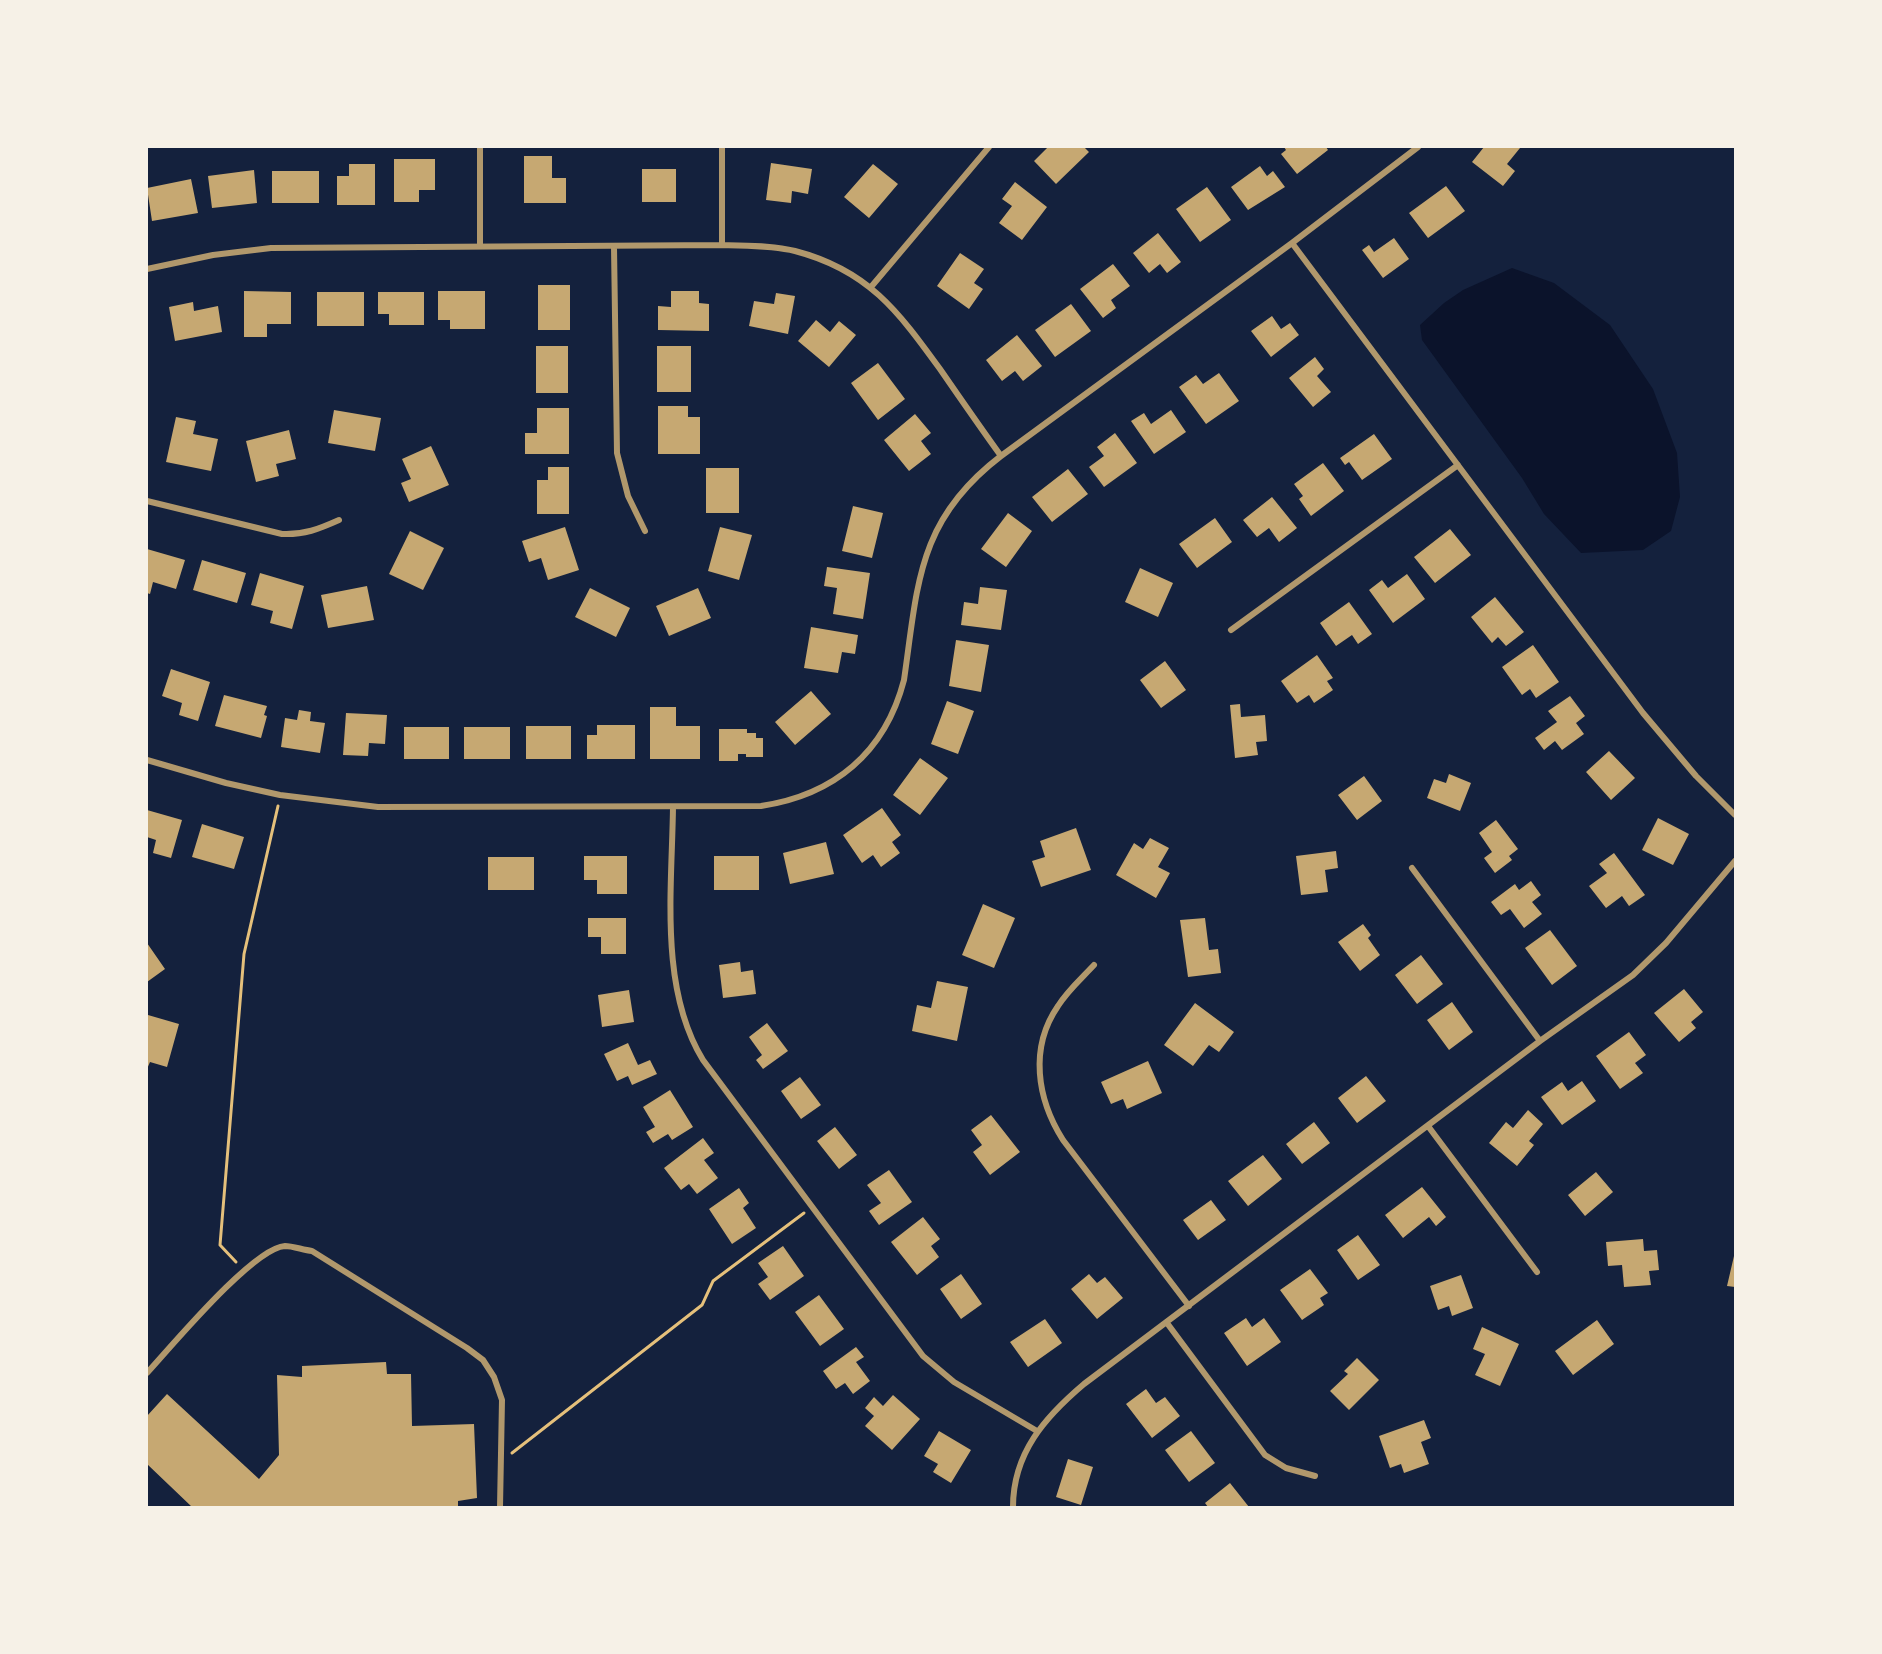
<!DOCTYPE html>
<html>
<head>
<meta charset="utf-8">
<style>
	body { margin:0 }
	#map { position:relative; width:1882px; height:1654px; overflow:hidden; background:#14213d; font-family:"PT Serif",serif }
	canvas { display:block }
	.frame { position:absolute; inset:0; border:148px solid #f6f1e7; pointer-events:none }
</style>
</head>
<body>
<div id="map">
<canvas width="1882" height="1654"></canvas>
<div class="frame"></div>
</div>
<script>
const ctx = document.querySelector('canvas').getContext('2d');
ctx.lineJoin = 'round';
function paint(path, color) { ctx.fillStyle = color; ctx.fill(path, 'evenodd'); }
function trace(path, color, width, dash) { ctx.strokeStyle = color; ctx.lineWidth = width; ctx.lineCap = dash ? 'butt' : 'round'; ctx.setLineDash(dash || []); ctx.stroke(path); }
paint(new Path2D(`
	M1512 268 1554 283 1610 325 1653 389 1677 453 1680 497 1671 531 1643 550 1581 553 1544 514 1522 478 1422 340 1420 325 1444 303 1463 290Z`), '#0b132b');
paint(new Path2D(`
	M1048 147H1084L1089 152 1056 184 1034 161Z
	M1284 147H1326L1328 150 1297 174 1281 154 1286 150Z
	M1484 147 1520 148 1507 164 1515 171 1503 186 1472 162Z
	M524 156H552V178H566V203H524Z
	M394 159H435V190H419V202H394Z
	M771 163 812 169 808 194 792 191 791 203 766 200Z
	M349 164H375V205H337V176H349Z
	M873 164 898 184 869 218 844 197Z
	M1260 166 1267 176 1273 171 1285 187 1248 210 1231 187Z
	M642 169H676V202H642Z
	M254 170 257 203 212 208 208 176Z
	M272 171H319V203H272Z
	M191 179 198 213 152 221 147 188Z
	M1015 182 1047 207 1022 240 999 223 1012 206 1002 199Z
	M1446 186 1465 211 1428 238 1409 213Z
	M1207 187 1231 220 1200 242 1176 209Z
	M1158 233 1181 262 1167 273 1160 264 1149 273 1133 253Z
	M1394 238 1409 259 1383 278 1362 250 1369 245 1374 252Z
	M960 253 984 269 974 283 983 289 969 309 937 286Z
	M1113 264 1130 286 1111 300 1116 308 1103 318 1080 289Z
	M538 285H570V330H538Z
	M244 291 291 292V324H267V337H244Z
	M438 291H485V329H450V320H438Z
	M671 291H699V303L709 304V331L658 330V306L671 307Z
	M317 292H364V326H317Z
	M378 292H424V325H389V314H378Z
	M776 293 795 296 788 334 749 326 754 301 774 304Z
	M193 302 194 311 218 306 222 332 175 341 169 307Z
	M1071 304 1091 331 1055 357 1035 330Z
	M1272 316 1281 329 1290 323 1299 335 1271 357 1251 331Z
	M816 320 830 332 839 321 856 335 829 367 798 341Z
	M1017 335 1042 366 1023 381 1015 371 1002 381 986 360Z
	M536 346H568V393H536Z
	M657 346H691V392H657Z
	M1315 357 1324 369 1317 376 1331 392 1313 407 1289 378Z
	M878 363 905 399 878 420 851 383Z
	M1219 373 1239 401 1206 424 1179 387 1196 375 1203 384Z
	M658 406H688V417H700V454H658Z
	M537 408H569V454H525V433H537Z
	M334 410 381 418 375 451 328 443Z
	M1171 410 1186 432 1154 454 1131 421 1144 413 1151 424Z
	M915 414 931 433 921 441 931 454 909 471 884 440Z
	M176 417 196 421 193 434 218 439 211 471 166 462Z
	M289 430 296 459 276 464 279 476 256 482 246 441Z
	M1115 433 1137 463 1104 487 1089 467 1104 456 1097 447Z
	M1374 434 1392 459 1362 480 1349 462 1345 465 1340 458Z
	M431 446 449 485 409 502 401 483 411 479 402 459Z
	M1323 463 1344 491 1311 516 1299 499 1303 496 1294 484Z
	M548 467H569V514H537V480H548Z
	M706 468H739V513H706Z
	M1068 469 1088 494 1052 522 1032 497Z
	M1272 497 1297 528 1279 542 1269 528 1257 537 1243 520Z
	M853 506 883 513 872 558 842 551Z
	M1008 513 1032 531 1006 567 981 549Z
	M1215 518 1232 542 1197 568 1179 544Z
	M565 527 579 570 548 580 541 558 529 562 522 541Z
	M720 527 752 535 739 580 708 571Z
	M1450 529 1471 555 1435 583 1414 557Z
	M410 531 444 548 423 590 389 574Z
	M147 549 185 560 176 589 153 582 150 594 147 593Z
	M202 560 246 573 237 603 193 590Z
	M827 567 870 573 863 619 833 614 837 588 824 586Z
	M1140 568 1173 583 1158 617 1125 602Z
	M260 573 304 586 292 629 270 623 273 611 251 605Z
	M1407 574 1425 599 1393 623 1369 590 1382 580 1388 588Z
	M367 586 374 620 328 628 321 595Z
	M980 587 1007 590 1001 630 961 625 964 602 978 604Z
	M590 588 630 608 616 637 575 617Z
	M698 588 711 618 669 636 656 606Z
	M1495 597 1524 632 1506 646 1498 637 1492 643 1471 617Z
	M1349 602 1372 634 1358 644 1352 635 1336 646 1320 623Z
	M811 627 858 635 855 654 842 652 838 673 804 668Z
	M956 640 989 645 981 692 949 686Z
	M1533 645 1559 682 1536 698 1530 689 1522 695 1502 667Z
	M1317 655 1333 678 1327 681 1333 690 1314 703 1309 695 1297 703 1281 681Z
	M1165 661 1186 690 1161 708 1140 680Z
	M171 669 210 682 198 721 179 715 182 703 162 696Z
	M811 691 831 714 795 745 775 722Z
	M224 695 267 706 264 715 267 716 261 738 215 726Z
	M1570 696 1585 716 1576 723 1584 734 1562 750 1555 741 1544 750 1535 738 1557 722 1548 711Z
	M947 701 974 711 958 754 931 744Z
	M1240 704 1241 717 1265 715 1267 741 1256 742 1258 755 1235 758 1230 705Z
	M650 707H676V726H700V759H650Z
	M299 710 311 712 310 721 325 723 320 753 281 747 285 718 297 720Z
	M346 713 387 715 385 744 369 743 368 756 343 755Z
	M597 725H635V759H587V735H597Z
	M526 726H571V759H526Z
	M404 727H449V759H404Z
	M464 727H510V759H464Z
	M719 729H747V733H756V738H763V757H746V754H738V761H719Z
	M1609 751 1635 778 1611 800 1586 772Z
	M920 758 948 778 920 815 893 795Z
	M1449 774 1471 783 1460 811 1427 798 1434 779 1446 783Z
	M1364 776 1382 801 1357 820 1338 795Z
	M882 808 901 835 892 842 900 853 881 867 873 855 862 863 843 835Z
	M147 810 182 820 171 858 153 853 156 840 147 837Z
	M1658 818 1689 834 1673 865 1642 850Z
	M1496 820 1518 849 1509 856 1512 860 1495 873 1484 858 1492 852 1479 833Z
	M202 824 244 837 234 869 192 857Z
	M1076 828 1091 870 1041 887 1032 861 1045 857 1040 841Z
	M1150 838 1169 848 1158 867 1170 873 1156 898 1116 875 1134 843 1143 849Z
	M826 842 834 874 790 884 783 853Z
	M1336 851 1338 868 1325 870 1328 892 1301 895 1296 856Z
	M1614 853 1645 895 1629 906 1622 896 1606 908 1589 886 1607 873 1599 864Z
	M584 856H627V894H597V880H584Z
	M714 856H759V890H714Z
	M488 857H534V890H488Z
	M1531 881 1541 895 1532 902 1542 914 1524 928 1510 909 1501 915 1491 902 1515 884 1519 890Z
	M983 904 1015 918 994 968 962 955Z
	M588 918H626V954H601V937H588Z
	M1205 918 1209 950 1218 949 1221 973 1188 977 1180 920Z
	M1363 924 1371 935 1368 938 1380 955 1360 971 1338 942Z
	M1550 930 1577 966 1552 985 1525 948Z
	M147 943 165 969 147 982Z
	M1421 955 1443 984 1417 1004 1395 975Z
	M740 962 741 972 753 970 756 994 723 998 719 965Z
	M937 981 968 987 957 1041 912 1031 917 1005 931 1008Z
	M1684 989 1703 1012 1691 1022 1696 1028 1679 1042 1654 1013Z
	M629 990 634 1022 602 1027 598 995Z
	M1452 1002 1473 1032 1449 1050 1427 1020Z
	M1195 1003 1234 1032 1219 1052 1209 1045 1193 1066 1164 1045Z
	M148 1015 179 1024 167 1067 150 1062 147 1069Z
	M767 1023 788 1051 763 1069 756 1060 762 1055 749 1037Z
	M1629 1032 1646 1055 1635 1063 1643 1073 1620 1089 1596 1056Z
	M628 1043 638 1065 650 1060 657 1074 632 1085 628 1076 617 1081 604 1054Z
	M1148 1061 1162 1093 1127 1109 1123 1099 1111 1104 1101 1082Z
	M1366 1076 1386 1101 1357 1123 1338 1098Z
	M800 1077 821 1105 801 1119 781 1091Z
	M1582 1081 1596 1101 1562 1125 1541 1097 1562 1082 1568 1091Z
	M670 1090 693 1127 672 1140 668 1134 653 1143 646 1132 655 1127 643 1107Z
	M1528 1110 1543 1124 1529 1141 1534 1145 1517 1166 1489 1143 1506 1122 1513 1128Z
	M991 1115 1020 1152 990 1175 973 1152 982 1145 971 1130Z
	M1314 1122 1330 1143 1302 1164 1286 1144Z
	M835 1127 857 1155 839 1169 817 1141Z
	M703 1138 714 1153 704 1160 718 1178 697 1194 689 1184 681 1190 664 1168Z
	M1263 1155 1282 1179 1248 1206 1228 1181Z
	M889 1170 912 1202 879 1225 869 1211 881 1203 867 1185Z
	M1596 1172 1613 1192 1585 1216 1568 1195Z
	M1422 1187 1446 1217 1436 1226 1429 1217 1403 1238 1385 1215Z
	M739 1188 749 1203 743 1208 756 1228 732 1244 709 1209Z
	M1211 1200 1226 1220 1198 1240 1183 1220Z
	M923 1217 940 1239 931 1246 939 1257 917 1275 891 1242Z
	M1358 1235 1380 1265 1358 1280 1337 1250Z
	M1643 1239 1644 1251 1657 1250 1659 1270 1649 1271 1651 1285 1624 1287 1622 1265 1608 1266 1606 1242Z
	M783 1246 804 1276 770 1300 758 1284 768 1277 758 1263Z
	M1734 1256H1735V1287L1727 1286Z
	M1310 1269 1328 1293 1320 1298 1324 1305 1302 1320 1280 1290Z
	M961 1274 982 1304 961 1319 940 1289Z
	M1089 1274 1097 1283 1105 1277 1123 1298 1097 1319 1071 1289Z
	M1461 1275 1473 1308 1452 1316 1449 1306 1438 1310 1430 1286Z
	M819 1295 844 1329 820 1346 795 1312Z
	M1246 1318 1252 1327 1264 1318 1281 1342 1247 1366 1224 1333Z
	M1045 1319 1062 1343 1028 1367 1010 1342Z
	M1597 1320 1614 1344 1573 1375 1555 1351Z
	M1482 1327 1519 1344 1500 1386 1475 1375 1485 1354 1473 1349Z
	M856 1347 864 1357 856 1362 870 1381 853 1394 845 1383 836 1389 823 1371Z
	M1357 1358 1379 1380 1349 1410 1330 1391 1348 1374 1344 1371Z
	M386 1362 387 1374H411L412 1426 474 1424 477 1498 458 1501V1507H192L147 1464V1416L167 1394 259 1479 279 1455 277 1375 302 1377V1366Z
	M1146 1389 1156 1403 1165 1397 1180 1416 1152 1438 1126 1404Z
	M893 1395 920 1419 892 1450 865 1426 874 1416 865 1408 874 1397 883 1406Z
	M1424 1420 1431 1438 1421 1442 1429 1464 1404 1473 1401 1464 1390 1468 1379 1436Z
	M939 1431 971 1450 951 1483 933 1472 938 1464 924 1456Z
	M1191 1431 1215 1463 1189 1482 1165 1450Z
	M1068 1459 1093 1467 1081 1505 1056 1497Z
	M1230 1483 1249 1507H1208L1205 1503Z`), '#c6a872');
trace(new Path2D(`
	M236 1262 220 1245 244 954 278 806
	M512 1453 702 1305 713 1281 804 1213`), '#e5c07b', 3);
trace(new Path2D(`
	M480 147V246
	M1292 243 1643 713 1696 776 1735 815
	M722 245V147
	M614 247 617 453 628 496 645 531
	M147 269 213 255 271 248 722 245C746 246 771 245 795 251 868 270 898 311 940 369 960 398 980 427 1001 456
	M871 287 989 147
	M147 501 282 534C304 535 319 529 339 520
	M1231 630 1458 465
	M147 760 226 783 280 795 378 807 761 806C834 795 885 753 904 680 918 584 917 520 1001 456L1292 243 1418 147
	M673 807C672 889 659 988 703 1060L923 1356 954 1382 1037 1431
	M1412 868 1540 1041
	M1094 965C1082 978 1068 990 1058 1006 1029 1048 1037 1099 1063 1140L1189 1306
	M1428 1126 1537 1272
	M1167 1323 1265 1455 1286 1468 1315 1476
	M147 1373C171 1347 253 1248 285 1246 293 1246 303 1250 312 1251L467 1348 483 1360 494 1377 502 1400 500 1507
	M1013 1507C1013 1453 1045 1417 1084 1384L1540 1041 1633 975 1666 943 1735 861`), '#b1986c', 6);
</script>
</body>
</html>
